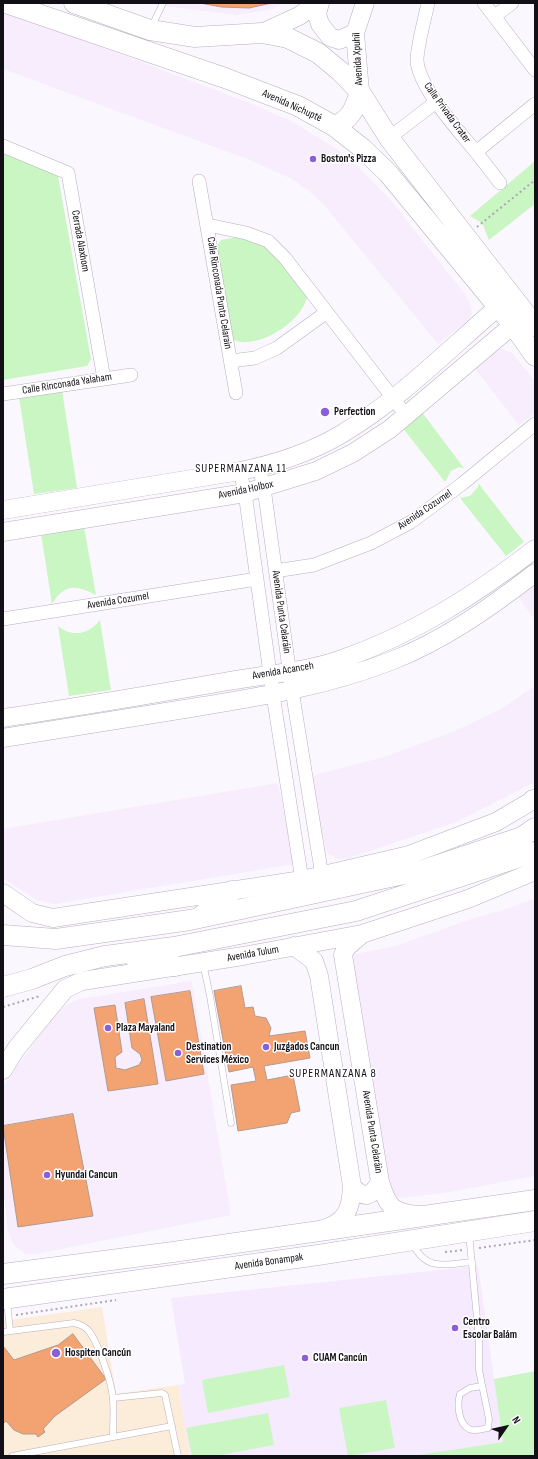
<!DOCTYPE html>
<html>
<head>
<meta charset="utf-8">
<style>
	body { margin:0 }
	#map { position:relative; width:538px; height:1459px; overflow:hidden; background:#fbf7ff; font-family:"Sofia Sans Condensed",sans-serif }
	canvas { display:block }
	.frame { position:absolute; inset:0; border:4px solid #130f16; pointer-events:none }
	.north { position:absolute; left:486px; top:1407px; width:40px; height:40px; -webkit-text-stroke:3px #fff; paint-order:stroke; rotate:56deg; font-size:11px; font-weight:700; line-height:16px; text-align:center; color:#130f16 }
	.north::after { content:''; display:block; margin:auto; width:14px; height:18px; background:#130f16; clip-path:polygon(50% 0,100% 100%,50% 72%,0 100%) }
</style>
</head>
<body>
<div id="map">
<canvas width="538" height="1459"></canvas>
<div class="frame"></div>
<div class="north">N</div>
</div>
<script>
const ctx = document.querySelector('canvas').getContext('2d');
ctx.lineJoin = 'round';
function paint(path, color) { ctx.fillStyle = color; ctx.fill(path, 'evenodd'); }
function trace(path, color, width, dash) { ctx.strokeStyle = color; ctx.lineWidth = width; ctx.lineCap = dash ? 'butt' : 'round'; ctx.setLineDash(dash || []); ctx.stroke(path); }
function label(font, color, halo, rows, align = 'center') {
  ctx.font = font + ' "Sofia Sans Condensed",sans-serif'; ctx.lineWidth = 3; ctx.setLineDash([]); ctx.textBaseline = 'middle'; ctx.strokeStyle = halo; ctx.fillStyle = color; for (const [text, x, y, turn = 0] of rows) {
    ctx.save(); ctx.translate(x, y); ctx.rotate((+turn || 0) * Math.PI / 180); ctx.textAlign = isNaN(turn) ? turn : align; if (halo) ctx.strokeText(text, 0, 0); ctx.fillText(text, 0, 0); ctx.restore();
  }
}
paint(new Path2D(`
	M141 3H284L273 9 237 15Z
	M3 12 62 32 257 106 293 122 338 150 364 173 393 203 464 293 470 303 472 314 467 321 438 344 325 206 310 192 292 179 250 160 3 69Z
	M496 349H502L512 353 535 381V413L519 425 472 365Z
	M535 573V620L513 590Z
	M535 686V782L456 822 349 858 338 859 327 853 320 826 311 776 384 757 455 731 501 709Z
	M278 783 294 864 55 904 37 900 3 878V829Z
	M535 898V1176L450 1192 402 1198 389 1195 350 955 396 946 474 918 507 909Z
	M192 981 231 1215 36 1254H26L14 1245 8 1231 3 1187V1087L55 1014 68 1004 80 999Z`), '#f7edfd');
paint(new Path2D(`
	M478 1266 503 1442 411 1456H190L178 1385 185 1384 171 1298Z`), '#f6eafe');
paint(new Path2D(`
	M102 1307 116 1394 178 1385 190 1456H3V1321Z`), '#fcecda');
paint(new Path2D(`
	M3 150 58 176 91 359 87 366 3 380Z
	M535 161V204L489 240 482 223 470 216Z
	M236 237C269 237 293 272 307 298 300 323 258 350 233 340L216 247 221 240Z
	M62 390 77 488 34 494 19 397Z
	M418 407 464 468 459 467 451 471 445 482 398 422Z
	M478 483 524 542 506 556 460 498 470 496 478 487Z
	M83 521 96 595C76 585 65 583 52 604L40 527Z
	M100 620 111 690 69 696 58 626C73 638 89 634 100 620Z
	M284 1365 290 1397 208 1413 202 1380Z
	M535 1371V1456H411L503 1442 494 1379Z
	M386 1400 395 1448 348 1456 339 1408Z
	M268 1413 274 1445 215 1456H192L186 1428Z`), '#caf6c3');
const building = new Path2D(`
	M200 3H272L249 8 222 7Z
	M241 986 245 1008 253 1007 255 1016 266 1018 271 1028 269 1036 305 1031 310 1058 264 1066 267 1080 293 1075 300 1111 291 1113 287 1123 238 1131 231 1085 256 1081 253 1067 229 1072 214 991Z
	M190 991 204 1074 166 1081 151 997Z
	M144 999 158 1084 108 1091 94 1008 115 1005 122 1052 115 1057 116 1068 125 1070 139 1065 142 1060 140 1054 132 1048 125 1003Z
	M73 1114 93 1216 18 1227 3 1126Z
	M73 1334 106 1379 55 1416 43 1429 45 1432 38 1437 36 1434H23L14 1430 6 1421 3 1424V1346L14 1360 58 1345Z`);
paint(building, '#f3a372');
trace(building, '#af9b8f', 1);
const lane = new Path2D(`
	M152 26 163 3
	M203 963 210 996 231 1123
	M469 1233 479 1340V1370L489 1419 488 1428C482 1429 474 1432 469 1429 458 1423 457 1404 460 1394L470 1388 482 1386
	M413 1244C426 1272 447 1264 472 1262
	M7 1301 10 1331
	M3 1332 74 1323C79 1324 84 1326 88 1330 98 1342 112 1383 113 1399 114 1411 113 1424 113 1436
	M113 1398 162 1393 165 1395 178 1456
	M12 1456 172 1426`);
const street = new Path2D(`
	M428 3C425 18 417 47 417 60 418 87 459 131 476 152L535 104
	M484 3 535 70
	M495 16 512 3
	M389 138 436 102
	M3 146 68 173 104 379
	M476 152 500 183
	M199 181 236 393
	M208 225 246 233 268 241 285 258 406 415
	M231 361 255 358 277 348 327 312
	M3 394 131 375
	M259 467 264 488 292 690 322 876
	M240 471 245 493 273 695 302 880
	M275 571 314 565 371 543 411 522 462 484 535 424
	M3 619 257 579`);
const secondary = new Path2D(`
	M320 3 317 14 320 24 330 37 339 40 355 33
	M262 33 299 16 317 3
	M360 92 355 33 365 3
	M3 510 240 471C275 464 309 453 340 435 398 401 447 351 498 307
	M3 532 245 493 316 471 353 453 390 429 513 325
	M3 718C79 707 154 694 229 681 266 674 307 672 342 659 414 634 475 595 535 549
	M3 738C66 728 128 718 191 708 259 697 327 686 391 661 443 641 491 607 535 573
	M3 893 32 913 53 918 302 880 409 855 496 822 535 799
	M362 934 346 948 343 955 380 1182C388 1207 392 1213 419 1215
	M294 946 314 961 319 976 352 1186C351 1210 346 1222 323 1229
	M3 1070 16 1049 65 989 82 981 243 956 362 934 468 899 535 871
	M352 1186C364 1200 371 1197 380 1182`);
const primary = new Path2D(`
	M6 3 225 78 298 106 334 126 362 148 388 173 513 325 535 356
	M74 3 150 30 195 37 262 33 288 38 318 53 340 71 360 92 389 138 535 326
	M334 126C351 120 355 108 360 92
	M533 800H535
	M201 916 232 891
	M3 935 56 939 190 920 423 870 522 837 535 828
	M135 958 147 959 175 966
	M3 987 32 979 65 966 105 956 174 947 356 911 535 852
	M3 1274 173 1252 535 1200
	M3 1299 318 1255 535 1221`);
trace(lane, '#b9aec1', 7);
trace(street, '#b9aec1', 14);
trace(secondary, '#b9aec1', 19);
trace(primary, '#b9aec1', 21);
trace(new Path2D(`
	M477 227 535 180
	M3 1007 40 996
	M479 1248 535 1240
	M445 1252 463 1250
	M16 1315 116 1300`), '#aca8b0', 2, [2, 3]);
trace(lane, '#fff', 6);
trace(street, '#fff', 13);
trace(secondary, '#fff', 18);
trace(primary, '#fff', 20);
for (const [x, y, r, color] of [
	[313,159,4,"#895ed8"],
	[325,412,5,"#895ed8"],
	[108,1028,4,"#895ed8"],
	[266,1047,4,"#895ed8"],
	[178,1053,4,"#895ed8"],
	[47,1175,4,"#895ed8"],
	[455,1328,4,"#895ed8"],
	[56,1353,5,"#895ed8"],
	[305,1358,4,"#895ed8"]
]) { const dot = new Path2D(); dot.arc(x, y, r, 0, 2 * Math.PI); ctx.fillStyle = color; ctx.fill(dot); trace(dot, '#fff', 1.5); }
label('11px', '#130f16', '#fff', [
	["Avenida Xpuhil",358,59,-93],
	["Avenida Nichupté",292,106,24],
	["Calle Privada Crater",447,113,54],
	["Cerrada Alaxhom",80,241,80],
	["Calle Rinconada Punta Celarain",219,293,81],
	["Calle Rinconada Yalaham",67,384,-9],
	["Avenida Holbox",246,490,-12],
	["Avenida Cozumel",425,510,-34],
	["Avenida Cozumel",118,601,-9],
	["Avenida Punta Celaráin",281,612,82],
	["Avenida Acanceh",283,671,-10],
	["Avenida Tulum",253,954,-10],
	["Avenida Punta Celaráin",372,1132,81],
	["Avenida Bonampak",269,1262,-8]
]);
label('bold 11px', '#130f16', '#fff', [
	["Boston's Pizza",321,159],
	["Perfection",334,412],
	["Plaza Mayaland",116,1028],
	["Destination",186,1047],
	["Services México",186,1060],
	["Juzgados Cancun",274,1047],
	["Hyundai Cancun",55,1175],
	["Centro",463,1322],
	["Escolar Balám",463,1335],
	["Hospiten Cancún",65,1353],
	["CUAM Cancún",313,1358]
], 'left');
ctx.letterSpacing = '1px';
label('12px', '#130f16', '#fff', [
	["SUPERMANZANA 11",241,469],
	["SUPERMANZANA 8",333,1074]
]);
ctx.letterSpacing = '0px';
</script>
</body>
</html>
